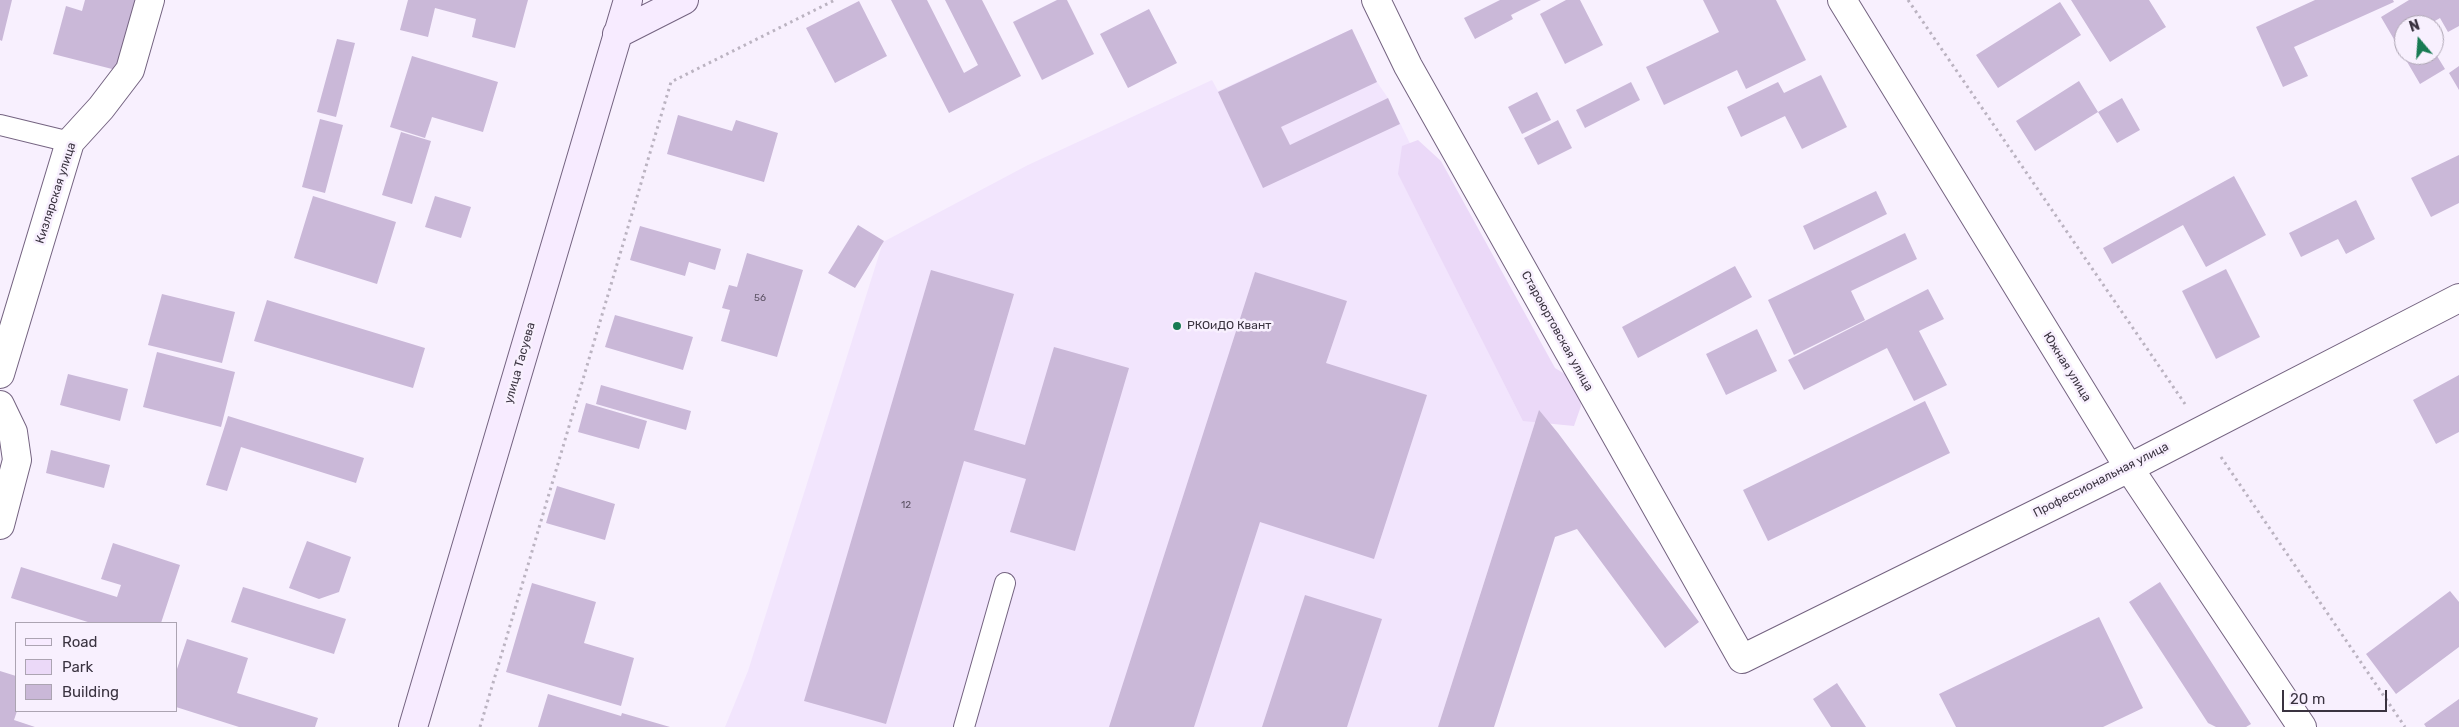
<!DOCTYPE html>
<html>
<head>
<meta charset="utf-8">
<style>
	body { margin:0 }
	#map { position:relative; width:2459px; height:727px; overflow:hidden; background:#f8f0fe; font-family:Rubik,sans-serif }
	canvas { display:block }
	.legend { position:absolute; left:15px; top:622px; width:162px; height:90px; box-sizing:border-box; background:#f8f0fe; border:1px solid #aca4b2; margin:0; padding:6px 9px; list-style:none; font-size:15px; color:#3a3340 }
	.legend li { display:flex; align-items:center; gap:10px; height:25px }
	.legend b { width:25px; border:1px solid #aca4b2 }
	.north { position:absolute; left:2394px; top:15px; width:50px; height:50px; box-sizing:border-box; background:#f8f0fe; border:1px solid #aca4b2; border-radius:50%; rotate:342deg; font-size:14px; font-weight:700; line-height:20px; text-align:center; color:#3a3340 }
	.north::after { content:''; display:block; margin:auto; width:18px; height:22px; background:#187b53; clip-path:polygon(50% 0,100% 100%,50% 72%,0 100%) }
	.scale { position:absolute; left:2282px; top:690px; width:105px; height:22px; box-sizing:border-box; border:2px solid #3a3340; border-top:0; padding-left:6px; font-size:15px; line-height:18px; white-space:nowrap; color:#3a3340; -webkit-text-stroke:4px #f8f0fe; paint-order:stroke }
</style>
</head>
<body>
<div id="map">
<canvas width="2459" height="727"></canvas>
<ul class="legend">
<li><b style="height:6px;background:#f7ebff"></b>Road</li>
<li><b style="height:14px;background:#ebd9f8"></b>Park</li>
<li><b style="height:14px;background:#cab8d8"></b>Building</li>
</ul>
<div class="north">N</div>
<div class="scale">20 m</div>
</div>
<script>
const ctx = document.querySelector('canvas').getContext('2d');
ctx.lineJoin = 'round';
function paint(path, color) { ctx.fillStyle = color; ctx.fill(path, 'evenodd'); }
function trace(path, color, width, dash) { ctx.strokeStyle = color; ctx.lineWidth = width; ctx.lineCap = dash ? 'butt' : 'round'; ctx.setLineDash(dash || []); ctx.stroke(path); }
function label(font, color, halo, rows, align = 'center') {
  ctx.font = font + ' Rubik,sans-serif'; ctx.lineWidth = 5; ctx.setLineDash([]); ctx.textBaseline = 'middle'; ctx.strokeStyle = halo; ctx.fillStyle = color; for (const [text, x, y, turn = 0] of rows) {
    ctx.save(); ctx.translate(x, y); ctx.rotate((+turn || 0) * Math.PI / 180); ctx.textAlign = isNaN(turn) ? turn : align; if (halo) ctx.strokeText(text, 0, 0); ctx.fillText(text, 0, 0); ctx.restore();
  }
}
paint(new Path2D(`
	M1352 29 1377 82 1388 98 1539 410 1438 727H725L748 671 883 242 1028 165 1212 80 1218 91Z`), '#f2e5fd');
paint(new Path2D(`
	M1418 140 1441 161 1555 368 1578 382 1581 406 1574 426 1523 421 1398 174 1402 146Z`), '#ebd9f8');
paint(new Path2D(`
	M0 0H12L2 41 0 40Z
	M85 0H139L120 71 53 54 66 6 82 11Z
	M408 0H528L515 48 472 37 476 19 435 8 428 37 400 30Z
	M891 0H927L964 73 978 65 945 0H982L1021 76 949 113Z
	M1057 0H1067L1094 54 1042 80 1013 22Z
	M1500 0H1541L1511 15 1513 19 1475 39 1464 18Z
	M1566 0H1580L1603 45 1565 64 1540 14Z
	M1703 0H1776L1806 60 1746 89 1737 70 1664 105 1646 67 1719 32Z
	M2071 0H2149L2166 27 2110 62Z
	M2315 0H2393L2394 2 2294 47 2308 76 2283 87 2256 27Z
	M2409 0H2459V26L2448 32 2440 18 2428 25H2404V55H2434V51L2445 69 2420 84 2381 17Z
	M859 1 887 56 835 83 806 28Z
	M2060 2 2081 35 1998 88 1976 55Z
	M1149 9 1177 63 1128 88 1100 34Z
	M1352 29 1377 82 1281 127 1290 145 1388 98 1400 124 1263 188 1218 92Z
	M337 39 355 43 336 117 317 112Z
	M412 56 498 82 483 132 432 117 425 138 390 127Z
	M2459 66V90L2449 73Z
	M1821 75 1847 127 1802 149 1785 116 1741 137 1727 107 1778 82 1784 93Z
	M2079 81 2098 112 2122 98 2140 130 2117 143 2098 112 2035 151 2016 121Z
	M1631 82 1640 100 1585 128 1576 110Z
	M1537 92 1551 120 1522 134 1508 107Z
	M678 115 732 131 736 120 778 133 764 182 667 154Z
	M320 119 343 125 325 193 302 187Z
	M1558 120 1572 148 1538 165 1524 138Z
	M401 132 431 141 412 204 382 195Z
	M2459 155V203L2431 217 2411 178Z
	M2234 176 2266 235 2206 267 2183 225 2112 264 2103 248Z
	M1876 191 1887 214 1814 250 1803 226Z
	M313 196 396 222 377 284 294 258Z
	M435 196 471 207 461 238 425 227Z
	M2356 200 2375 239 2346 254 2338 239 2301 257 2289 233Z
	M858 225 884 241 855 288 828 273Z
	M640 226 721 249 715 270 689 262 685 276 630 260Z
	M1905 233 1917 259 1851 291 1865 320 1794 355 1768 300Z
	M747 253 803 270 777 357 721 341 730 310 722 308 729 285 737 287Z
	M1735 266 1752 297 1638 358 1622 327Z
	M2226 269 2260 337 2216 359 2182 291Z
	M931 270 1014 294 974 430 1025 445 1054 347 1129 368 1075 551 1010 532 1026 479 964 461 886 724 804 701Z
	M1255 272 1347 301 1326 363 1427 395 1374 559 1260 522 1194 727H1109Z
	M1928 289 1944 319 1919 331 1947 385 1914 401 1887 348 1804 390 1788 360Z
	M162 294 235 312 222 363 148 345Z
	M267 300 425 348 413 388 254 341Z
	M615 315 693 337 683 370 605 347Z
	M1757 329 1777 371 1726 395 1706 354Z
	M157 352 235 372 221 427 143 407Z
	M68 374 128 389 120 421 60 405Z
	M2459 375V432L2436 444 2413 400Z
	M601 385 691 411 686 430 596 404Z
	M1925 401 1950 453 1768 541 1743 490Z
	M586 403 647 421 639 449 578 432Z
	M1539 410 1558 433 1699 622 1665 648 1577 529 1555 537 1494 727H1438Z
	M228 416 364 458 356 483 241 447 227 491 206 485Z
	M51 450 110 465 104 488 46 473Z
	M557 486 615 504 605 540 546 523Z
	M307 541 351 557 339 592 319 599 289 588Z
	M113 543 180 565 161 623H91L11 598 21 567 117 597 121 585 101 579Z
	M2160 582 2251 724 2246 727H2216L2208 723 2129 602Z
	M532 583 596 602 584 643 634 658 621 706 506 672Z
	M243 587 346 619 334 654 231 622Z
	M2450 591 2459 602V647L2396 694 2366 654Z
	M1305 595 1382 619 1347 727H1262Z
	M2099 617 2143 708 2103 727H1956L1939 694Z
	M187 639 248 658 237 693 318 718 315 727H239L176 707V672Z
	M0 671 16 676 17 711 14 720 35 727H0Z
	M1837 683 1866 727H1831L1813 699Z
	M548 694 621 716 622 713 670 727H538Z
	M2459 699V727H2426L2424 724Z`), '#cab8d8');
const lane = new Path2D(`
	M0 125 70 142
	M964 727 1005 583`);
const street = new Path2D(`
	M1376 0 1408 66 1742 659 2129 468 2459 298
	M1842 0 2129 468 2302 727
	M0 374 70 142 101 108 130 70 150 0
	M0 405 13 432 17 460 0 525`);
const secondary = new Path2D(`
	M617 34 684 0
	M413 727 628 0`);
trace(lane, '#746380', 22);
trace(street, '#746380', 30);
trace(secondary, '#746380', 30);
trace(new Path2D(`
	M1908 0 2185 404
	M2221 457 2405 727
	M480 727 671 82 835 0`), '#bbb3c1', 3, [2.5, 4]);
trace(lane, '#fff', 20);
trace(street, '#fff', 28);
trace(secondary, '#f7ebff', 28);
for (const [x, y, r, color] of [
	[1177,326,5,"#187b53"]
]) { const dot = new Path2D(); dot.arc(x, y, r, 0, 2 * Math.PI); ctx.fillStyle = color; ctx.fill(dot); trace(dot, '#f8f0fe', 2); }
label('10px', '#5e5466', null, [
	["56",760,298],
	["12",906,505]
]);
label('12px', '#3a3340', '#f8f0fe', [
	["Кизлярская улица",56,193,-72],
	["Староюртовская улица",1557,331,61],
	["улица Тасуева",520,363,-74],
	["Южная улица",2067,367,58],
	["Профессиональная улица",2101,480,-27]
]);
label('12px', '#3a3340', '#f8f0fe', [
	["РКОиДО Квант",1187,326]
], 'left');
</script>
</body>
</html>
